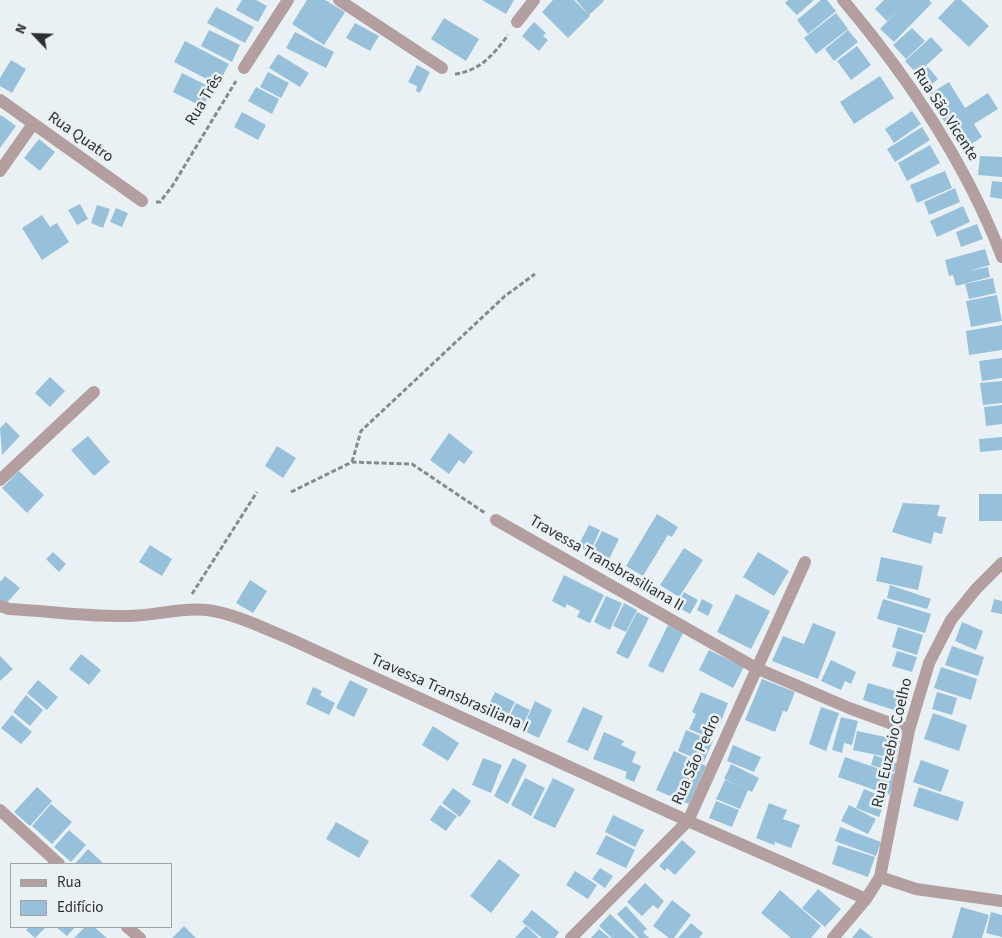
<!DOCTYPE html>
<html>
<head>
<meta charset="utf-8">
<style>
	body { margin:0 }
	#map { position:relative; width:1002px; height:938px; overflow:hidden; background:#eaf1f5; font-family:"Source Sans 3",sans-serif }
	canvas { display:block }
	.legend { position:absolute; left:10px; top:863px; width:162px; height:65px; box-sizing:border-box; background:#eaf1f5; border:1px solid #9ea4a7; margin:0; padding:6px 9px; list-style:none; font-size:15px; color:#2d3031 }
	.legend li { display:flex; align-items:center; gap:10px; height:25px }
	.legend b { width:25px; border:1px solid #9ea4a7 }
	.north { position:absolute; left:10px; top:10px; width:50px; height:50px; -webkit-text-stroke:4px #eaf1f5; paint-order:stroke; rotate:294deg; font-size:14px; font-weight:700; line-height:20px; text-align:center; color:#2d3031 }
	.north::after { content:''; display:block; margin:auto; width:18px; height:22px; background:#2d3031; clip-path:polygon(50% 0,100% 100%,50% 72%,0 100%) }
</style>
</head>
<body>
<div id="map">
<canvas width="1002" height="938"></canvas>
<ul class="legend">
<li><b style="height:6px;background:#b39ea0"></b>Rua</li>
<li><b style="height:14px;background:#97c1da"></b>Edifício</li>
</ul>
<div class="north">N</div>
</div>
<script>
const ctx = document.querySelector('canvas').getContext('2d');
ctx.lineJoin = 'round';
function paint(path, color) { ctx.fillStyle = color; ctx.fill(path, 'evenodd'); }
function trace(path, color, width, dash) { ctx.strokeStyle = color; ctx.lineWidth = width; ctx.lineCap = dash ? 'butt' : 'round'; ctx.setLineDash(dash || []); ctx.stroke(path); }
function label(font, color, halo, rows, align = 'center') {
  ctx.font = font + ' "Source Sans 3",sans-serif'; ctx.lineWidth = 5; ctx.setLineDash([]); ctx.textBaseline = 'middle'; ctx.strokeStyle = halo; ctx.fillStyle = color; for (const [text, x, y, turn = 0] of rows) {
    ctx.save(); ctx.translate(x, y); ctx.rotate((+turn || 0) * Math.PI / 180); ctx.textAlign = isNaN(turn) ? turn : align; if (halo) ctx.strokeText(text, 0, 0); ctx.fillText(text, 0, 0); ctx.restore();
  }
}
paint(new Path2D(`
	M242 0H256L267 6 258 22 236 10Z
	M307 0H325L345 12 324 45 292 24Z
	M482 0H514L506 14Z
	M553 0H574L590 16 568 38 542 12Z
	M576 0H603L604 1 589 15Z
	M788 0H814L797 15 785 3Z
	M821 0H827L836 11 808 34 797 20Z
	M884 0H929L932 3 894 42 880 29 900 8 887 21 875 9Z
	M955 0H961L989 26 969 47 938 18Z
	M216 7 254 27 245 43 207 23Z
	M836 13 848 29 816 54 804 38Z
	M444 18 479 39 466 61 431 39Z
	M534 22 546 33 543 36 548 40 539 51 522 36Z
	M355 23 379 36 370 51 346 38Z
	M912 28 925 41 906 59 893 45Z
	M209 30 240 45 232 62 201 46Z
	M848 30 858 42 834 61 825 49Z
	M295 32 334 52 326 68 286 48Z
	M931 37 943 50 917 74 905 61Z
	M185 41 229 64 218 85 174 62Z
	M857 46 871 65 851 80 837 61Z
	M278 54 309 73 300 87 269 68Z
	M11 60 26 69 12 93 0 86V78Z
	M417 65 430 72 420 93 416 91 417 86 408 82Z
	M928 67 938 79 926 89 916 77Z
	M268 72 289 83 281 98 260 87Z
	M182 73 212 88 203 107 173 92Z
	M880 76 894 98 854 124 840 102Z
	M949 82 965 108 988 93 998 109 974 124 982 137 962 150 928 95Z
	M256 87 279 99 272 114 248 101Z
	M912 111 921 124 894 143 885 129Z
	M242 112 266 125 258 140 234 127Z
	M1 115 16 126 0 148V117Z
	M922 127 930 140 895 162 887 149Z
	M39 139 55 152 40 171 24 158Z
	M930 145 940 163 907 181 898 163Z
	M980 156 1002 157V177L978 175Z
	M945 171 952 188 917 203 910 185Z
	M992 181 1002 182V199L990 197Z
	M955 188 960 202 929 215 924 202Z
	M80 204 88 219 77 225 68 210Z
	M97 205 110 209 103 228 91 223Z
	M963 206 970 222 937 237 930 221Z
	M116 208 128 213 122 227 110 222Z
	M42 215 50 227 57 223 69 242 42 260 22 228Z
	M977 224 983 239 961 247 956 232Z
	M985 249 990 265 969 271 988 267 990 277 956 286 953 275 949 276 945 260Z
	M993 278 996 293 969 299 965 284Z
	M997 295 1002 321 971 327 966 301Z
	M1002 325V350L969 355 966 331Z
	M1002 358V378L982 381 979 361Z
	M50 377 65 391 50 407 35 393Z
	M1002 381V403L983 405 980 383Z
	M1002 405V424L986 426 984 407Z
	M6 422 20 436 2 455 0 428Z
	M449 433 473 452 464 464 459 460 449 474 430 460Z
	M88 436 110 462 94 476 71 450Z
	M1002 437V450L980 452 979 439Z
	M277 446 296 458 283 478 265 466Z
	M19 471 44 495 27 513 2 488Z
	M979 494H1002V521H979Z
	M903 503 940 505 937 516 946 517 942 534 934 532 931 544 892 532Z
	M657 514 678 527 672 537 668 535 643 576 626 566Z
	M589 525 600 530 590 552 578 546Z
	M602 531 619 539 608 561 591 552Z
	M150 545 172 559 162 576 139 562Z
	M684 548 703 560 679 597 660 585Z
	M53 552 66 564 59 572 46 559Z
	M758 552 789 571 774 596 743 577Z
	M881 557 923 566 918 590 876 581Z
	M564 575 604 595 590 623 577 617 580 611 567 604 565 608 552 601Z
	M5 576 20 588 5 605 0 601V582Z
	M250 580 267 591 253 613 236 603Z
	M890 585 931 599 927 609 887 598Z
	M684 592 698 600 690 614 676 606Z
	M736 594 770 611 751 649 717 632Z
	M606 596 622 603 610 630 594 622Z
	M702 599 713 605 708 616 697 610Z
	M883 599 931 614 925 633 877 619Z
	M994 599 1002 601V614L991 612Z
	M624 603 637 610 626 632 613 626Z
	M637 612 649 618 628 659 616 653Z
	M962 622 983 631 976 650 955 641Z
	M813 623 836 632 818 679 772 661 783 636 804 644Z
	M668 625 683 633 663 673 648 666Z
	M898 627 923 635 917 655 892 647Z
	M952 646 984 657 978 676 945 665Z
	M709 650 744 667 733 688 699 670Z
	M897 651 917 657 912 672 892 666Z
	M81 654 101 670 89 685 69 669Z
	M0 656 13 669 0 681Z
	M831 660 856 672 851 684 845 681 841 690 821 681Z
	M941 667 977 679 971 700 934 688Z
	M762 679 795 692 787 712 783 711 775 732 745 720Z
	M38 680 58 697 47 710 27 693Z
	M350 680 368 689 354 717 336 708Z
	M868 683 902 693 897 711 863 700Z
	M313 687 322 691 320 695 335 703 329 715 306 704Z
	M495 692 515 702 505 721 486 711Z
	M701 692 728 703 720 724 717 722 710 738 689 729 696 714 692 712Z
	M937 692 957 698 952 715 932 709Z
	M26 695 43 710 30 726 13 712Z
	M535 701 552 710 539 738 522 730Z
	M516 703 530 710 521 729 507 722Z
	M583 707 603 716 588 751 567 742Z
	M821 707 839 713 826 751 809 744Z
	M933 713 967 725 959 751 924 739Z
	M12 715 32 732 21 744 1 728Z
	M841 717 858 721 852 745 844 743 842 753 832 750Z
	M433 726 459 743 448 761 422 745Z
	M686 730 713 741 704 762 678 751Z
	M857 731 900 740 896 759 853 750Z
	M604 732 624 741 621 745 636 752 632 762 641 766 634 782 625 778 627 772 593 759Z
	M733 745 761 757 754 772 727 761Z
	M674 751 706 766 689 804 656 790Z
	M874 755 897 763 894 772 871 765Z
	M845 757 897 775 889 795 838 777Z
	M483 758 502 765 491 793 472 785Z
	M513 758 527 765 508 804 494 796Z
	M921 760 949 770 941 792 913 782Z
	M731 764 759 778 752 792 748 790 740 809 716 799 725 780 745 789 724 779Z
	M525 778 545 788 531 816 511 805Z
	M553 778 575 789 555 828 533 818Z
	M37 787 52 801 30 826 14 812Z
	M919 787 964 802 958 821 913 806Z
	M453 788 471 801 460 817 442 803Z
	M864 789 886 798 879 817 856 808Z
	M716 801 739 810 732 827 709 818Z
	M769 803 787 810 783 819 800 825 791 848 775 842 778 834 774 845 756 838Z
	M51 804 72 822 52 844 32 826Z
	M440 805 457 816 446 831 430 820Z
	M849 805 876 819 868 834 841 821Z
	M613 815 644 830 635 847 605 832Z
	M336 822 369 841 359 858 326 839Z
	M840 827 881 842 876 856 835 841Z
	M69 830 86 845 71 862 54 847Z
	M606 835 635 850 626 868 596 854Z
	M682 840 696 852 675 875 667 868 665 871 659 866Z
	M838 845 875 857 868 877 832 864Z
	M88 849 104 864H75Z
	M499 859 520 875 491 913 470 896Z
	M600 868 613 876 605 888 592 879Z
	M575 871 597 885 588 899 566 885Z
	M645 883 664 901 658 909 653 905 642 916 627 902Z
	M818 889 841 909 825 927 802 908Z
	M780 890 821 926 811 938H791L761 913Z
	M672 900 691 915 674 938H669L653 926Z
	M626 906 647 929 643 932 649 938H639L617 914Z
	M961 907 989 915 982 938H952Z
	M532 910 559 932 555 938H542L522 922Z
	M991 912 1002 915V937L986 933Z
	M610 914 636 938H612L599 926Z
	M691 923 703 933 699 938H678Z
	M184 926 196 938H172Z
	M526 926 539 938H515Z
	M29 927H46L35 938 26 930Z
	M56 927H75L67 936Z
	M85 927H94L107 938H74Z
	M860 928 873 938H852Z
	M599 929 610 938H591Z`), '#97c1da');
trace(new Path2D(`
	M455 74C480 71 494 54 508 35
	M156 202H160L173 185 236 81
	M352 462 361 431 505 296 535 274
	M291 492 352 462 412 464 485 513
	M192 594 257 492`), '#868b8d', 3, [5, 2.5]);
trace(new Path2D(`
	M339 0 442 68
	M843 0C908 77 966 163 1002 257
	M517 22 534 0
	M244 68 288 0
	M0 100 142 201
	M0 171 33 124
	M0 480 94 392
	M496 520 756 668 849 708 909 730
	M0 606 9 609C49 611 88 617 128 616 155 616 181 607 207 610 236 614 263 628 290 639L688 821 866 899
	M0 810 59 864
	M880 877 916 889 1002 901
	M127 927 140 938
	M571 938 688 821 805 562
	M833 938 866 899 880 877 909 730 929 663 951 620 976 589 1002 563`), '#b39ea0', 12);
label('16px', '#2d3031', '#eaf1f5', [
	["Rua Três",205,100,-59],
	["Rua São Vicente",945,115,57],
	["Rua Quatro",80,138,35],
	["Travessa Transbrasiliana II",606,564,30],
	["Travessa Transbrasiliana I",449,694,24],
	["Rua Euzebio Coelho",893,743,-77],
	["Rua São Pedro",697,760,-66]
]);
</script>
</body>
</html>
